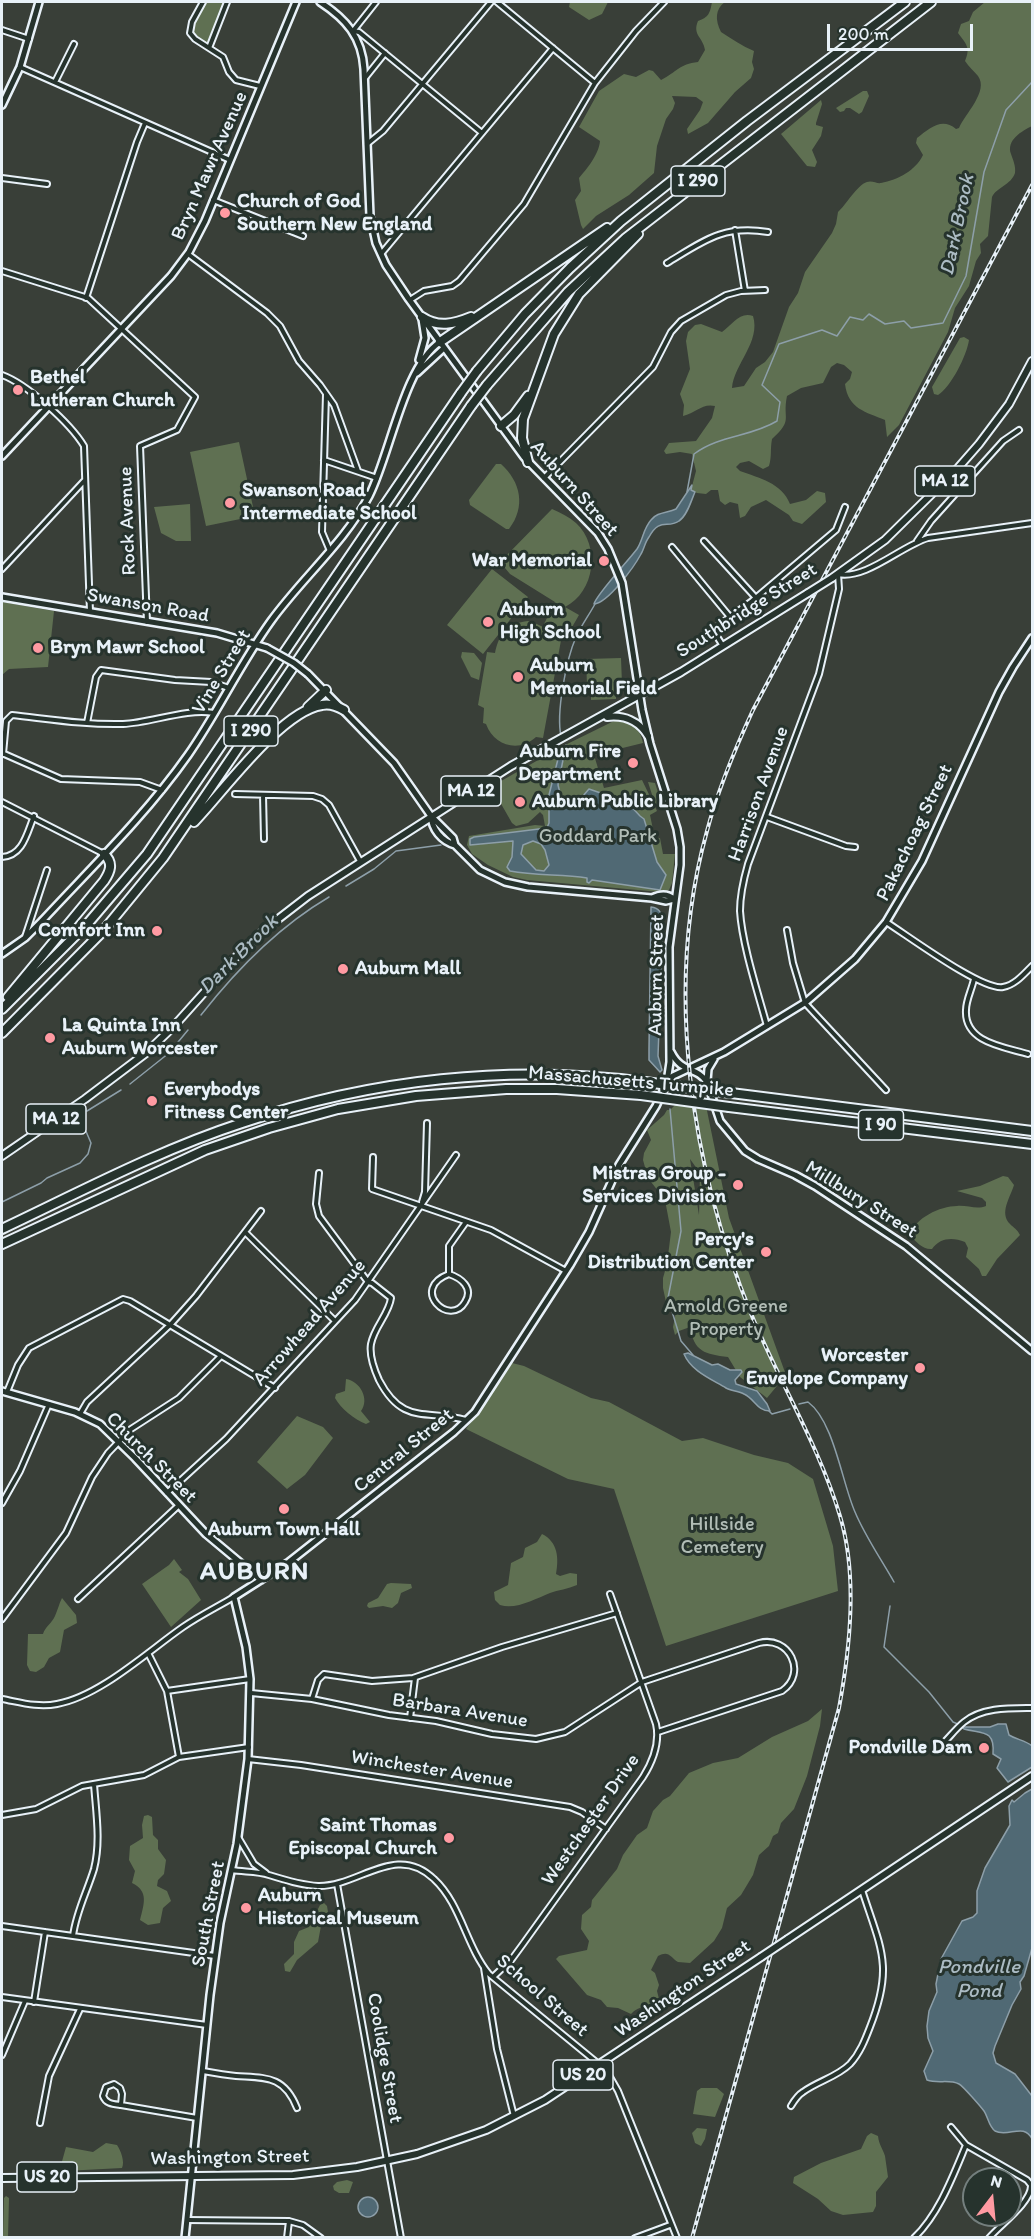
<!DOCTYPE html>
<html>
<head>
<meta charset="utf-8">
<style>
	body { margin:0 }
	#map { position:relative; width:1034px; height:2239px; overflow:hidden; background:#393f38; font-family:Itim,sans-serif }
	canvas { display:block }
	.frame { position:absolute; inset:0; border:3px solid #e8f1f8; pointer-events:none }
	.north { position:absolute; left:962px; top:2167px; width:60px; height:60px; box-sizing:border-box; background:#26332d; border:2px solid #747f7e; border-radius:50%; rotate:16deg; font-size:16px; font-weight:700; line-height:24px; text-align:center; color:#e8f1f8 }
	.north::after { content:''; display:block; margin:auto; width:21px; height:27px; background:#ff9aa2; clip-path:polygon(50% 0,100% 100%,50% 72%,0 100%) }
	.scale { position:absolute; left:827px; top:24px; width:146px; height:27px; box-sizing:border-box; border:3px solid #e8f1f8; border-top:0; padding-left:8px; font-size:18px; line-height:21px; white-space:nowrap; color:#e8f1f8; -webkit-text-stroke:4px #26332d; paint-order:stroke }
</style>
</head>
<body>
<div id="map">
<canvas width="1034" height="2239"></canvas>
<div class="frame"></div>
<div class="north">N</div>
<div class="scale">200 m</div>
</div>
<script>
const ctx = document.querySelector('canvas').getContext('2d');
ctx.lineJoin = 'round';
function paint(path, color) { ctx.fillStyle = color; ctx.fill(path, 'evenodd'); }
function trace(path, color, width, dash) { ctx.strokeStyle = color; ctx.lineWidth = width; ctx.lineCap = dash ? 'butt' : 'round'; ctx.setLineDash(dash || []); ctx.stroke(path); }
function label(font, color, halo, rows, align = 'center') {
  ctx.font = font + ' Itim,sans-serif'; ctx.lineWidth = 6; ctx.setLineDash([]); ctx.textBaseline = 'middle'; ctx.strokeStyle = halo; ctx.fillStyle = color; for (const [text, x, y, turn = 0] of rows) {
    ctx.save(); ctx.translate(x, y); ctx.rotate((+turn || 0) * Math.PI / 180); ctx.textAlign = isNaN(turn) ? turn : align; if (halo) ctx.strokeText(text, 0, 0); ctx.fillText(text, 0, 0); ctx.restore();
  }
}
paint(new Path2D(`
	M203 2H227L209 48 192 36V23Z
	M570 2H608L602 14 589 20 569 7Z
	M712 2H725C715 9 715 20 721 32 732 39 742 46 754 51L752 62 754 69 751 78 735 92 708 123 688 134 687 129 700 110 703 102 696 97 672 96 675 103 673 109 666 119 657 146 654 173 629 195 596 216 583 229 581 225 575 200 581 191 579 178C587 169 599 154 600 141L579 127 599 91 624 74 636 77 649 70 653 71 661 80C677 72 679 64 698 62L705 50C703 37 692 35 698 21 709 17 710 13 712 2Z
	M985 2H1032V126C1022 131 1006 140 1011 154 1013 160 1016 166 1015 173 1011 185 997 187 992 197L988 236 980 244 981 253 976 261 969 286 955 308 948 332 899 425 887 437 885 420C866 412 848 409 845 384L850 379 852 372 844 365 837 363 831 367 823 383 801 388 787 396C782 420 794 419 772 439 770 450 772 456 769 466L763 469 749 461 740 463 736 467 740 471C759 478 782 483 790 504L806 500 817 491 825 493 826 502 802 524 793 521 789 515 766 500 751 507 745 516 740 518 738 504 730 502 725 505 720 501 718 490H711L706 494 697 493 691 490 696 471 692 454 680 452 666 454 664 451 669 443 696 441 712 418 715 406C702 403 696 413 683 416L684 405 680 394 690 369 686 341 688 332 695 325 701 324 722 332C732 325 740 311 753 316 761 342 734 364 732 388L744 386 756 368 765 362 773 352 789 307 798 293 805 272 832 233 836 224 838 212C846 205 857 185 867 182 872 180 877 184 881 183 898 180 916 170 923 155L916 143 917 138C930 128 942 117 956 129L959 128C965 114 989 91 978 76 974 71 969 67 965 61 971 47 966 44 958 33L961 24 969 21 973 12Z
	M863 91H867L869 96 862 112 859 114 850 108H846L844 111 840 112 836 108Z
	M821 100 822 104 816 123V125L823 127 821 136 812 150 817 162 815 167 807 166 781 134Z
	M964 337 969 340C967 355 951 387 938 395L934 394 932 387 960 338Z
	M239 442 255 516 206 526 190 452Z
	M496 464H501C521 482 526 507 509 529H506L470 505 469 500Z
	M190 504 191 541H176L161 533 154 507Z
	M552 509C561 513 569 517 576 523 601 546 595 592 565 607L579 615 567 636 544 624 555 602 510 574 505 568 503 559Z
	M492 569 528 597 483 654 447 625Z
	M2 602 54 611 48 667 9 669 2 675Z
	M528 621C542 624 549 633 562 635L543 738 536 737C519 753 494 746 486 724L483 723 484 708 478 705 487 652 495 653C499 633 508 623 528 621Z
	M462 652 474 653 482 663 479 680 471 677 461 657Z
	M621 658 622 684H616V699L591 700V685H587L586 659Z
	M616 720C630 721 640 727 643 743L594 755 604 788 642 780 657 811 650 815 655 839 660 838 663 854H675L672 883 669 890 660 892 527 880 513 877 488 865 472 854 467 845 469 836 535 825 545 826 543 815 540 812 528 823 516 826 512 823 492 788 494 785 563 746Z
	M648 782 655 783 662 805 655 804Z
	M704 1096 729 1218 786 1375 767 1398 740 1377 728 1357C705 1354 694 1352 690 1327L679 1331 675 1335 673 1327 676 1312 666 1302 663 1288V1278L667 1264 671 1232 665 1200 648 1178 643 1160 644 1153 651 1140 647 1130 664 1115 667 1110H670L682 1098ZM690 1159 700 1173 699 1215Z
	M1003 1176 1008 1177 1014 1185C1010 1198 999 1213 1010 1224 1014 1228 1017 1229 1020 1235L997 1259 986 1276H982L979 1269 966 1257 968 1248 965 1242C952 1237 940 1238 932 1249 923 1250 916 1242 910 1235 915 1218 940 1206 957 1206 967 1205 977 1210 986 1206V1202L982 1198 957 1191 980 1186Z
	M512 1363 524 1366 591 1398 609 1402 682 1441 703 1438 754 1455 788 1463 813 1479 833 1546 838 1591 666 1646 614 1489 568 1479 466 1429Z
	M346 1379C360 1381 370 1399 361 1411L370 1422 366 1424C354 1419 341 1409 335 1398L336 1394 345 1391Z
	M297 1416 323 1427 333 1438 305 1475 287 1489 257 1462Z
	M542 1534C558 1542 559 1558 556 1574L560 1576 570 1573 577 1574V1585C568 1589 558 1590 550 1593 535 1599 516 1610 500 1605L495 1600 494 1592 508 1585 511 1563 523 1557 525 1548 537 1542Z
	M174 1559 182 1570 179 1572 188 1579 201 1600 171 1627 142 1584 169 1565Z
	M391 1583 411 1584 412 1588 401 1593 398 1603 392 1608 383 1606 369 1608 367 1606 368 1603 378 1598 387 1584Z
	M62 1598 76 1615 77 1623 64 1630 60 1652 49 1658 44 1667 36 1672 30 1671 27 1665 28 1634H43C45 1627 52 1623 55 1616 58 1609 59 1604 62 1598Z
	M822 1709 820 1726 807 1776 794 1809 781 1823 778 1833 773 1836 769 1846 759 1855 753 1875 741 1895 727 1908 722 1928 714 1941 690 1963 678 1962C670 1957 669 1950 658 1956L651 1970 655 1973 659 1985 657 1991 659 1999C650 2007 639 2005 631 2014L618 2008 607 2007 601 2000 587 1995 556 1959 559 1956 587 1950 589 1941 581 1929 582 1915 591 1907 592 1900 617 1869 623 1855 637 1835 647 1828 653 1811 663 1800 670 1796 689 1773 713 1763 738 1758 772 1737 808 1721Z
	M148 1815 152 1817 153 1835 158 1840V1849L166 1860 164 1874 158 1880 157 1886 167 1891 171 1901 163 1908 160 1923 148 1925 140 1920C144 1904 149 1891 132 1883L135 1871 129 1860 130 1846 143 1838 142 1825 144 1816Z
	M324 1903 327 1906 328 1912 321 1926 318 1942 297 1960 290 1972 285 1971 284 1964 294 1954V1942L299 1931 309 1927 320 1905Z
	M701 2088H717L724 2094 715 2117 693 2114 697 2091Z
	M697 2128 707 2129 705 2139 701 2146 695 2143 692 2133Z
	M871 2133 878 2136C879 2145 883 2149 885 2156 886 2163 887 2170 888 2177L876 2192V2206L873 2212 843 2215 831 2211 818 2199 793 2183 794 2177 821 2163 861 2149 867 2136Z
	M106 2143 117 2145C121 2151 125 2162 122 2168L65 2171 61 2165 66 2147 93 2152Z
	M347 2180 353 2182 349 2193H339L334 2190 333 2186 337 2182Z
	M6 2196 9 2198 8 2237H3L4 2198Z`), '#5f7052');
const water = new Path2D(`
	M692 485 691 490 695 492C691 501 687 516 679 521 667 529 660 517 649 537 645 542 644 549 641 554 634 567 608 603 594 604 596 595 628 561 637 549 643 540 643 529 651 520 657 512 667 513 676 509Z
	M566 745 558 785 562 801 582 797 589 789 627 802 640 816 644 819 657 862 666 875 660 890 592 880 589 883 587 882V878C561 874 536 876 510 871L507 867 512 857 513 841 470 845V839L474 837 547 828 549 823V795L560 751ZM533 841 541 844 545 850 549 865 544 871 536 870 521 854 523 845Z
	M651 907C660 908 661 913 663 921L658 1056 662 1070 660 1072 649 1060V1049Z
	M688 1353 712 1365 718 1364 730 1370H741L742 1372 735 1380 736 1384 757 1391 767 1404 770 1411C757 1411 755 1399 744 1394 739 1391 731 1391 726 1388 711 1379 691 1371 684 1354Z
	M998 1724H1006L1009 1735C1017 1740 1025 1740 1032 1746V1767L1008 1782 997 1768 1001 1759 993 1754C995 1729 982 1734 964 1729L962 1727H990Z
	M1032 1789V1948L1024 1976 1020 1982 1021 1989 1012 2005 995 2046 993 2053 996 2063 1015 2074 1032 2096V2139C1024 2122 1008 2138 995 2131 989 2127 988 2117 984 2111 981 2107 963 2086 959 2084 949 2079 938 2084 927 2080L924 2071 933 2051 928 2038 927 2026 929 2011 937 1992 936 1984 941 1959 962 1921 973 1917 977 1913V1891L985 1868 1010 1825 1009 1806 1012 1800 1014 1802 1025 1793Z
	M358 2207a10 10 0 1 1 20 0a10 10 0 1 1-20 0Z`);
paint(water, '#506974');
trace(water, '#8d9fa9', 1.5);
trace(new Path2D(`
	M687 492 694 454C719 435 751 437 777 421L780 402 762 385 779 344 822 330 837 336 850 317 863 320 869 314 885 324 904 321 911 328 943 323 966 276 984 172 1006 110 1032 82
	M561 736C556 713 566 660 576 637 581 626 589 615 595 604
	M346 886 374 869 396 851 441 845
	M201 1015C237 969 278 927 329 897
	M130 1084 169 1053 188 1030
	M670 1109 681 1231 668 1298 681 1341 693 1355
	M87 1111 121 1090
	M2 1202 41 1183 47 1178 80 1163 88 1154 91 1143 82 1122V1115
	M799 1404 808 1402C834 1421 842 1483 855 1512 865 1536 881 1559 894 1582
	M769 1411 772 1414 790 1409
	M890 1606 884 1647 929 1692 953 1722 960 1725`), '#8d9fa9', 1.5);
const street = new Path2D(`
	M203 2 192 22 190 33 195 39 209 48 227 2
	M376 2 353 31 359 32 482 133
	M497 2 595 83
	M2 30 29 39
	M209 48 223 57 229 72 236 80 260 86
	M20 67 230 160
	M365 78 385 53
	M55 82 74 44
	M367 144 383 131 491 2
	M2 178 47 184
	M213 200 303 236
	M735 230 745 291
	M188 254 267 313 280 326 299 361 320 385 334 405 358 471
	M381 254 553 48
	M667 263C705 240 723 225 768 232
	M2 271 88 298 195 397 177 430 140 446 147 622
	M86 298 137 142 145 123
	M410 300 424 291 452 286 459 281 524 204 595 83 636 31 664 2
	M2 375C27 384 70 423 84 446L90 612
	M326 394 322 532 330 551
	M324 460 377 478
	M544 478 653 367 671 332 681 321 726 295 741 291 765 290
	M704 541 756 598
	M917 541 931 521 1003 441 1019 430
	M672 547 730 617
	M2 569 85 480
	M723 646 716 635 715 631 719 625 752 601 836 530 845 507
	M87 723 96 677 101 670 175 680 211 682 229 688
	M2 753 61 779 140 782 162 790
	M3 754 6 721 12 715C49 719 85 725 123 724 151 723 186 708 214 713
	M235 794 313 796 322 799 329 805 360 861
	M263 795 264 839
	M2 802 104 854
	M767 817 846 846 855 847
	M2 857C23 856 27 833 34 816
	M886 922C907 935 982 991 1003 987 1015 985 1024 974 1032 966
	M787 930 793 963 805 1003 886 1090
	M25 937 47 870
	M974 979C972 989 966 1000 966 1010 964 1043 1005 1047 1028 1054
	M767 1026C758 993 742 944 740 911 740 895 744 878 748 864L819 674 839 589 838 574C866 580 901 546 928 538L1032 523
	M373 1157 372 1189 491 1230 566 1271
	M319 1173 316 1204 319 1216 368 1282 372 1283 391 1298C389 1314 374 1327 371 1344 369 1356 374 1369 379 1380 403 1426 426 1409 466 1420
	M422 1202 425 1192 427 1123
	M245 1232 335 1321
	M449 1274C461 1278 474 1288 465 1302 450 1328 409 1289 449 1274V1246L466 1222
	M7 1392 18 1365 29 1348 123 1299 130 1301 275 1388
	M80 1414 87 1402 171 1324 196 1296 261 1211
	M167 1493 226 1439 355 1300 456 1155
	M2 1503 20 1471 49 1404
	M78 1599 178 1506
	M2 1619 66 1533 92 1477 108 1453 131 1429 179 1398 221 1356
	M148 1653 167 1691 179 1757
	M167 1691 250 1679
	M251 1693 312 1699 389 1715 436 1721 492 1734 536 1739 565 1732 642 1682 759 1643C789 1635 808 1673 782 1691L658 1732
	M2 1699C19 1702 38 1708 57 1704 100 1696 147 1652 183 1627 199 1616 217 1607 234 1597
	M312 1699 318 1680 324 1674 372 1681 413 1678 502 1647 617 1613
	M410 1718 415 1678
	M937 1749C947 1741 954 1730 964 1722 982 1707 1010 1708 1032 1708
	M248 1759 301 1765 570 1807 582 1812 606 1829
	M2 1815 36 1809 82 1786 144 1775 179 1757 249 1747
	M238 1837 254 1864 266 1873
	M232 1870C244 1872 258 1871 269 1875 285 1880 301 1885 318 1886 359 1887 396 1842 434 1879 461 1904 466 1946 489 1974L606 2070 618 2091 677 2238
	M337 1884 401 2238
	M2 1926 215 1956
	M73 1936C76 1912 87 1892 94 1869 101 1842 96 1812 94 1784
	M484 1968 497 2049 514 2116
	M493 1977 512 1959 523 1944 643 1777C653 1761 660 1742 656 1724L610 1594
	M2 1997 207 2025
	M34 2002 45 1932
	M2 2055 25 2001
	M203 2071C214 2073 225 2075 236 2076 265 2078 284 2075 297 2108
	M121 2105 122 2094 120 2088 114 2084 106 2087 103 2096C106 2104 113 2104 121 2105L197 2118
	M791 2106C794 2101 798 2095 803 2092 818 2081 837 2077 850 2064 860 2053 865 2040 870 2027 894 1966 881 1949 862 1890
	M40 2123 49 2076 80 2009
	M951 2127 966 2145 1027 2180 1031 2185C1032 2202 1000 2225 989 2238
	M187 2220 289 2221 303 2225 321 2238
	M287 2238 289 2221
	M635 2238 670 2225
	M914 2238C939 2214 953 2176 966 2145`);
const secondary = new Path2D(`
	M320 2C346 19 362 37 364 69L370 216 376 243 386 265 408 298 524 457 598 533 608 549 622 583 642 710 650 744 677 829 680 847V865L669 947 670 1062 667 1082
	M2 105 20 67 39 2
	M419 360 425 338 422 319
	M417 373 444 348
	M2 456 171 276 189 252 205 221 296 2
	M2 597 217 633 267 648
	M308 674 394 763 431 816 453 838 455 845 480 870 505 882 528 887 652 898 666 901 674 899
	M431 816C432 829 441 841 455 845
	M652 898C660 894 667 893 674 899
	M2 954 25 938 41 922C91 868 145 816 188 755 218 712 240 664 271 621 302 578 344 543 369 496 390 455 404 366 440 342
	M671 1052C682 1074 696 1066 707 1082L720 1121 745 1151 758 1159 795 1175 815 1186 906 1246 1032 1351
	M707 1081 708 1069 714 1059
	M2 1391 75 1412 100 1424 135 1458 206 1534 261 1580
	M185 2238 210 1995 220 1923 237 1844 248 1759 250 1679 246 1647 234 1597 289 1562 454 1432 475 1412 484 1398 570 1265 589 1232 619 1165 656 1106 667 1083 673 1076 724 1052 806 1002 855 959 886 922 922 861 999 692 1013 667 1032 638`);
const primary = new Path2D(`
	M832 578 885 540 958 468 979 444 1009 404 1032 361
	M607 717C624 715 639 721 648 736
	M2 1156 85 1099 146 1053 174 1026 234 959 264 930 308 896 511 766 681 672 808 593
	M788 1939 1032 1776
	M2 2178 293 2175 357 2167 417 2154 486 2130 545 2100 761 1957`);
const highway = new Path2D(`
	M422 317C438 328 454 324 471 317
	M440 342 607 228
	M477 371 525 314 570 268 621 221 747 121 905 2
	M487 385 568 292 626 238 931 2
	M501 426 514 415 528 396
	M528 462 522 438 523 419 554 334 579 294 638 234
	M308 707 326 690
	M194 822C223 792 281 711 322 705 330 703 337 706 344 710
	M8 997 104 881C110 872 114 863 104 854
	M2 1009 89 922 147 854 461 393
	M2 1033 104 930 163 858 471 406
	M731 1093 1032 1131
	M729 1107 1032 1144
	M2 1229C80 1192 159 1150 242 1123 371 1079 510 1064 645 1082
	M2 1244 205 1150 269 1128 338 1109 416 1096 506 1089H557L641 1095`);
trace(street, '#e8f1f8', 8);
trace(secondary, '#e8f1f8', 10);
trace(primary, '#e8f1f8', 10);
trace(highway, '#e8f1f8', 12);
trace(street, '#26332d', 4);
trace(secondary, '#26332d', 5);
trace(primary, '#26332d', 6);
trace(highway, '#26332d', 8);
const rail = new Path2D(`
	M692 2238 839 1708C850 1648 858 1576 840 1516 819 1446 780 1383 752 1316 691 1168 663 988 707 831 718 789 735 749 753 710L1032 185`);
trace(rail, '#e8f1f8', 4);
trace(rail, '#26332d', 1.5, [4.5]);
const secondaryBridge = new Path2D(`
	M267 648 294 663 308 674`);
const primaryBridge = new Path2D(`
	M808 593 832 578
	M761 1957 788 1939`);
const highwayBridge = new Path2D(`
	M461 393 477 371
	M471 406 487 385
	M645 1082 731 1093
	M641 1095 729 1107`);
trace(secondaryBridge, '#e8f1f8', 10, []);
trace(primaryBridge, '#e8f1f8', 10, []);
trace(highwayBridge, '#e8f1f8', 12, []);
trace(secondaryBridge, '#26332d', 5);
trace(primaryBridge, '#26332d', 6);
trace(highwayBridge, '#26332d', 8);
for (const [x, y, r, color] of [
	[225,213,6,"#ff9aa2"],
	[18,390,6,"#ff9aa2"],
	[230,503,6,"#ff9aa2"],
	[604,561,6,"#ff9aa2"],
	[488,622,6,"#ff9aa2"],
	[38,648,6,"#ff9aa2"],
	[518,677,6,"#ff9aa2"],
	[633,763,6,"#ff9aa2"],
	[520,802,6,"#ff9aa2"],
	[157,931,6,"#ff9aa2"],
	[343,969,6,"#ff9aa2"],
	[50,1038,6,"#ff9aa2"],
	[152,1101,6,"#ff9aa2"],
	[738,1185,6,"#ff9aa2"],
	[766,1252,6,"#ff9aa2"],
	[920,1368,6,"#ff9aa2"],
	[284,1509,6,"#ff9aa2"],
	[984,1748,6,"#ff9aa2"],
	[449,1838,6,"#ff9aa2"],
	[246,1908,6,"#ff9aa2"]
]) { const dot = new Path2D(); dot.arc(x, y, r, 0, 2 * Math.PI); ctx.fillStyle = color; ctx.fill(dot); trace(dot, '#26332d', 2); }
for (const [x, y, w] of [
	[698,181,54],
	[945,481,60],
	[251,731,54],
	[471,791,60],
	[56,1119,60],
	[881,1125,45],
	[583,2075,60],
	[47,2177,60]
]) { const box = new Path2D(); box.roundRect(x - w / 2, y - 15, w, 30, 4.5); ctx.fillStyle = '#26332d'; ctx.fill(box); trace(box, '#e8f1f8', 1.5); }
label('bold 18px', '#e8f1f8', null, [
	["I 290",698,181],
	["MA 12",945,481],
	["I 290",251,731],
	["MA 12",471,791],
	["MA 12",56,1119],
	["I 90",881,1125],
	["US 20",583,2075],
	["US 20",47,2177]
]);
label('20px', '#e8f1f8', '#26332d', [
	["Bryn Mawr Avenue",210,166,-66],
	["Auburn Street",574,489,48],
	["Rock Avenue",128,521,-92],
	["Swanson Road",148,606,10],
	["Southbridge Street",747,611,-32],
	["Vine Street",222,672,-59],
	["Harrison Avenue",759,794,-70],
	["Pakachoag Street",915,833,-64],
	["Auburn Street",657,975,-89],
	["Massachusetts Turnpike",631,1082,5],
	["Millbury Street",861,1200,32],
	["Arrowhead Avenue",310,1323,-49],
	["Central Street",404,1451,-39],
	["Church Street",151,1458,45],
	["Barbara Avenue",460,1711,9],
	["Winchester Avenue",432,1770,9],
	["Westchester Drive",591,1820,-55],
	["South Street",209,1914,-79],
	["Washington Street",683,1989,-34],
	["School Street",542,1996,41],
	["Coolidge Street",384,2058,80],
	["Washington Street",230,2158,-1]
]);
label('bold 20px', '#e8f1f8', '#26332d', [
	["Church of God",237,202],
	["Southern New England",237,225],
	["Bethel",30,378],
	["Lutheran Church",30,401],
	["Swanson Road",242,491],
	["Intermediate School",242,514],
	["War Memorial",592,561,"right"],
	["Auburn",500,610],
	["High School",500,633],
	["Bryn Mawr School",50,648],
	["Auburn",530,666],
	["Memorial Field",530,689],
	["Auburn Fire",621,752,"right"],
	["Department",621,775,"right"],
	["Auburn Public Library",532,802],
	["Comfort Inn",145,931,"right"],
	["Auburn Mall",355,969],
	["La Quinta Inn",62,1026],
	["Auburn Worcester",62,1049],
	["Everybodys",164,1090],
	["Fitness Center",164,1113],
	["Mistras Group -",726,1174,"right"],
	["Services Division",726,1197,"right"],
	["Percy's",754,1240,"right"],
	["Distribution Center",754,1263,"right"],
	["Worcester",908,1356,"right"],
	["Envelope Company",908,1379,"right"],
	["Auburn Town Hall",284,1530,"center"],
	["Pondville Dam",972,1748,"right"],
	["Saint Thomas",437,1826,"right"],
	["Episcopal Church",437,1849,"right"],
	["Auburn",258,1896],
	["Historical Museum",258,1919]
], 'left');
label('20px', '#b1bdb6', '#26332d', [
	["Goddard Park",598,837],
	["Arnold Greene",726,1307],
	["Property",726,1330],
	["Hillside",722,1525],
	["Cemetery",722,1548]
]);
label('italic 21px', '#abbbc3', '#26332d', [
	["Dark Brook",958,225,-78],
	["Dark Brook",239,955,-45],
	["Pondville",979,1968],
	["Pond",979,1992]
]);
ctx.letterSpacing = '1.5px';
label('bold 26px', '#e8f1f8', '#26332d', [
	["AUBURN",255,1572]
]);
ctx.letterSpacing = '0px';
</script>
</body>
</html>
